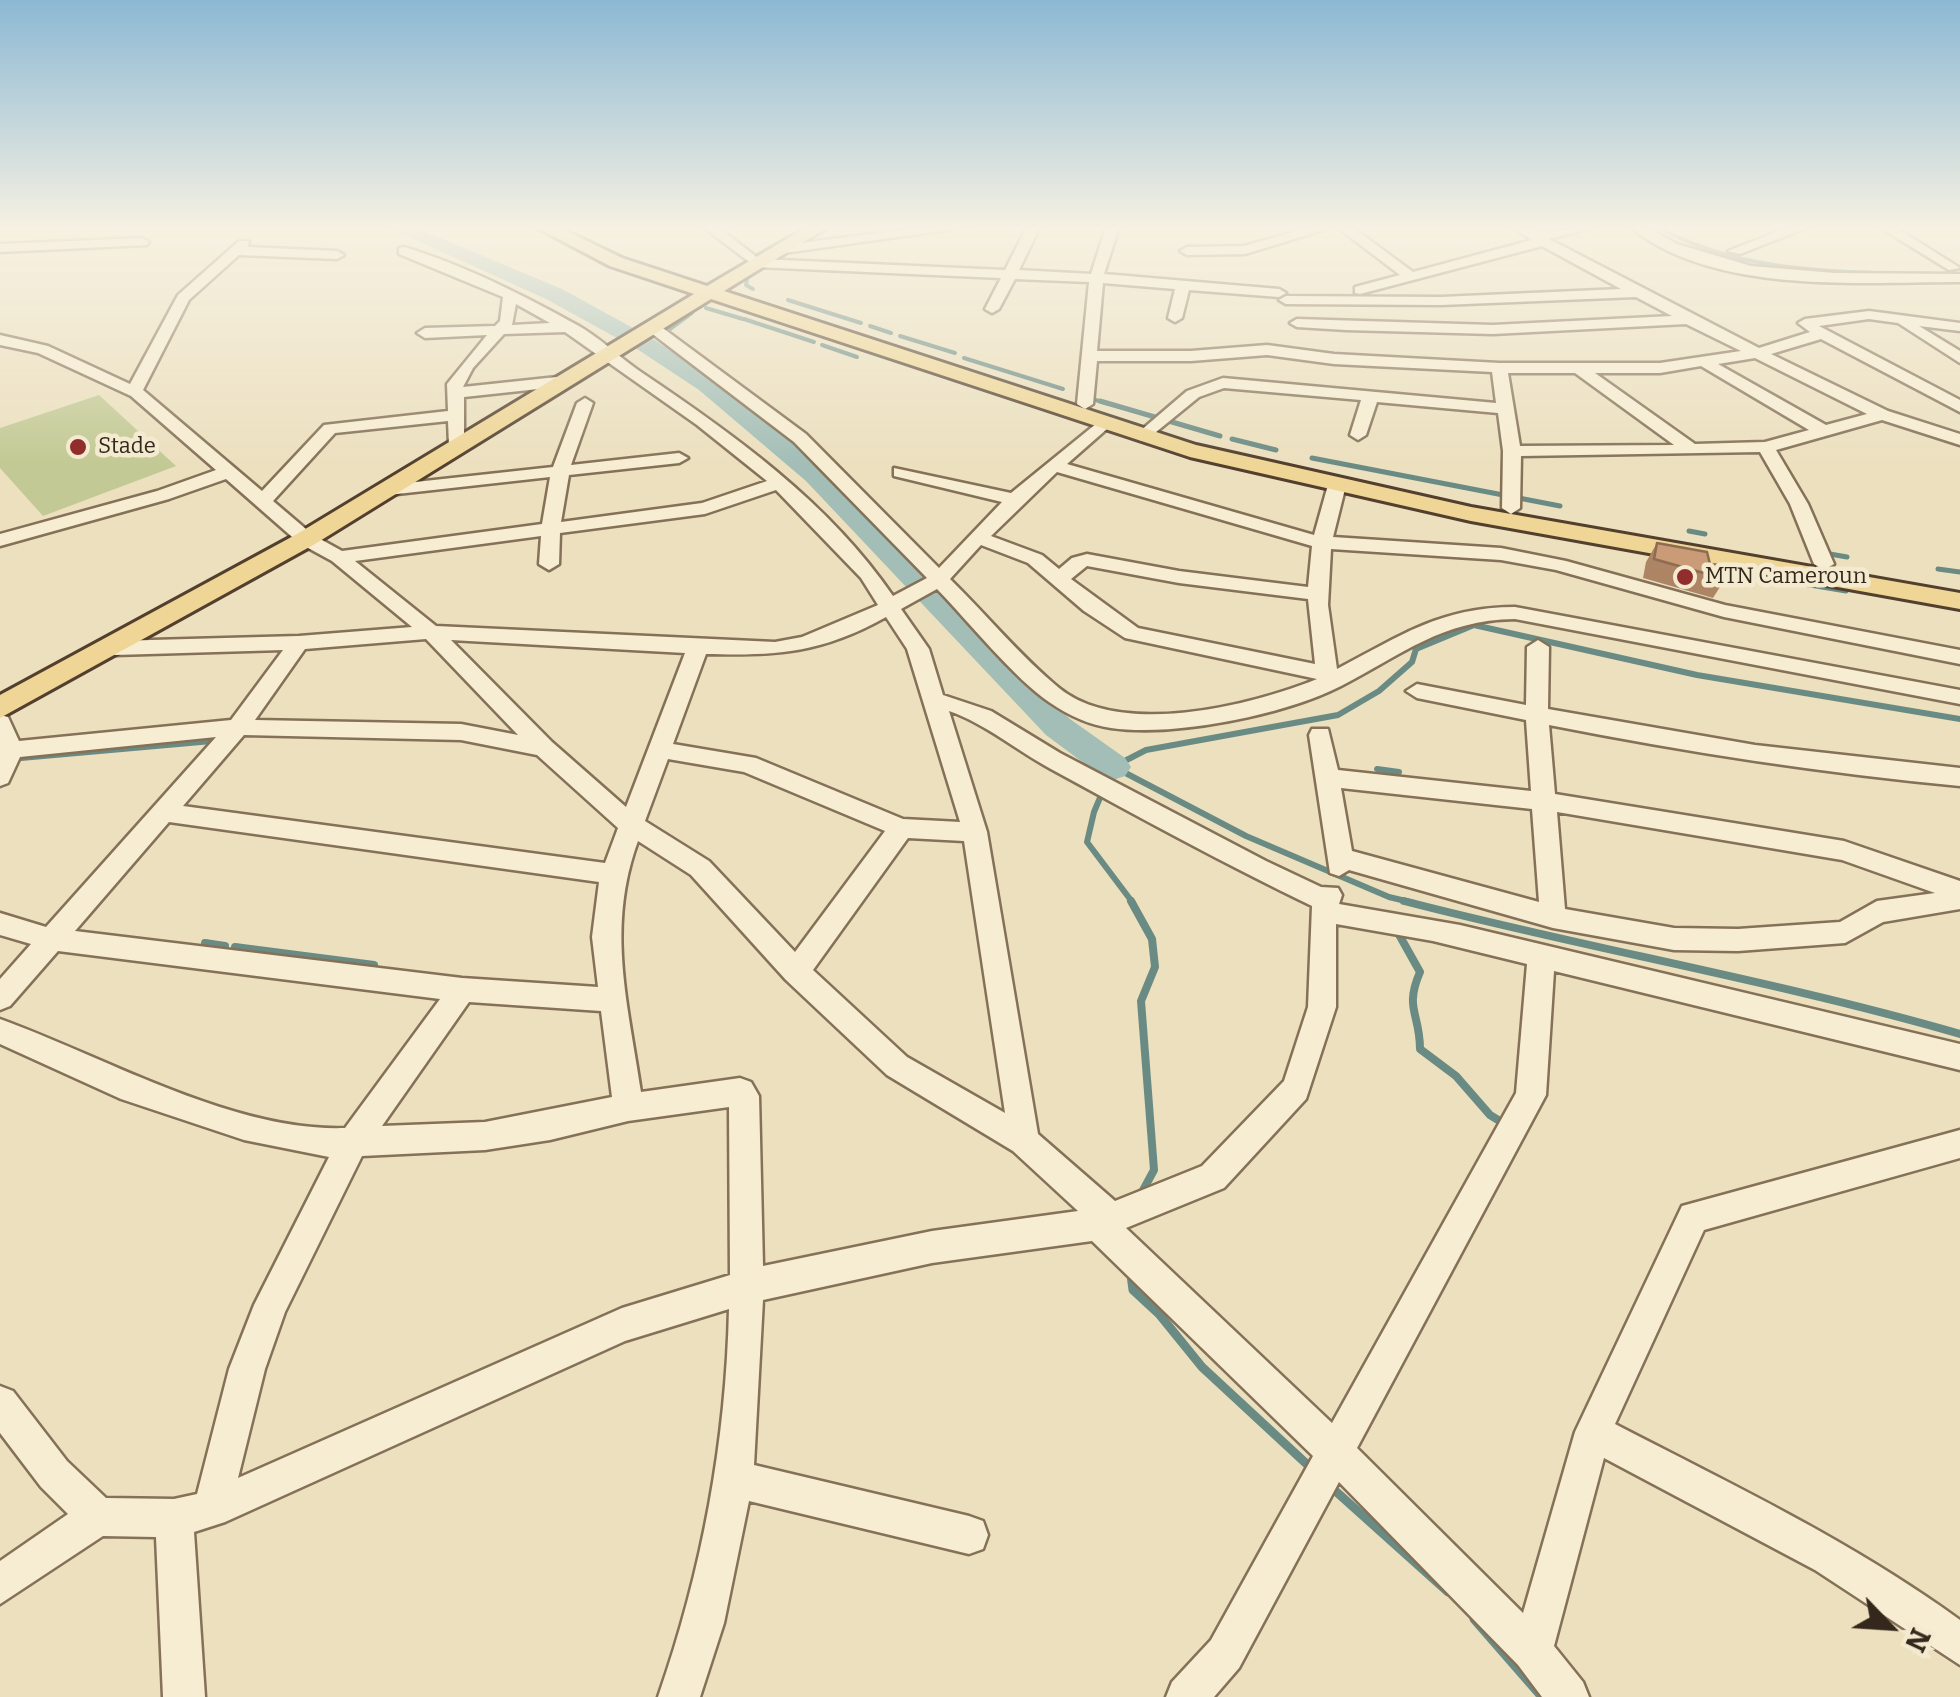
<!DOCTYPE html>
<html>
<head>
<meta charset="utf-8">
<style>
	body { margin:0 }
	#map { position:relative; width:1960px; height:1697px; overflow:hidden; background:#ece0bf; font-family:Bitter,serif }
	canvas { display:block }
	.north { position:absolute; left:1840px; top:1577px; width:100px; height:100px; -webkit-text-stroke:8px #f4eacf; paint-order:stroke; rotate:115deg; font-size:28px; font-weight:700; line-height:40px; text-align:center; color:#34281c }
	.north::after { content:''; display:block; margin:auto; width:35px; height:45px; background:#34281c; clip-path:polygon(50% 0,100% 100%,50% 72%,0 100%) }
</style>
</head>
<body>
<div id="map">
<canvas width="1960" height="1697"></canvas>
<div class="north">N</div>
</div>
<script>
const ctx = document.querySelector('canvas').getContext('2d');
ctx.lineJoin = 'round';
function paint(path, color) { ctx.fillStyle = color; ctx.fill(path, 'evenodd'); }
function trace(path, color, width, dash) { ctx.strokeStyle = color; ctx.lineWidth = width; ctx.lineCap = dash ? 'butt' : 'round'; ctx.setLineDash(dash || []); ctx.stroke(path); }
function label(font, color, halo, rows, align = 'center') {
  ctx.font = font + ' Bitter,serif'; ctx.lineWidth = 9; ctx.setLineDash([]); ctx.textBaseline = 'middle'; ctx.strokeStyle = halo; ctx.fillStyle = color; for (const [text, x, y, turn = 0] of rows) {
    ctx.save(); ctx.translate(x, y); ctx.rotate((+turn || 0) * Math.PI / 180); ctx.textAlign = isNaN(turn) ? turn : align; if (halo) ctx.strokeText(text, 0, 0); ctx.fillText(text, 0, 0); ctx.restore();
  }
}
paint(new Path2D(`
	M99 395 176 466 43 516 0 468V428Z`), '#c2c994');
trace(new Path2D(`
	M1658 227C1737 271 1821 271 1909 274
	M797 246 831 227
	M747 280 746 285 753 289
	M788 300 861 323
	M706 308 743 319
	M744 319 814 342
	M870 326 891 333
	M662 335 692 313
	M900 336 955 353
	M822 345 857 357
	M964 358 1063 389
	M1089 398 1109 404`), '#6a8b84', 4);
trace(new Path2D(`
	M1100 401 1220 436
	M1232 439 1276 450
	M1312 458 1560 506
	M1689 531 1705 534
	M1830 554 1847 557
	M1714 569 1846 591
	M1938 569 1960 572`), '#6a8b84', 5);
trace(new Path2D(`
	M21 758 212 741
	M1114 767 1246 836 1389 897 1414 903
	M1377 769 1399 772
	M1133 903 1087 842 1094 812 1113 767 1146 750 1338 715 1379 691 1412 662 1416 649 1474 625 1697 675 1960 719`), '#6a8b84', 6);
trace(new Path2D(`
	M1131 901 1152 939 1155 967 1141 1001 1154 1170 1141 1194
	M1404 901C1589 949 1777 981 1960 1034
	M1397 931 1420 972C1404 1009 1420 1013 1420 1049L1456 1076 1490 1115 1503 1123
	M205 943 225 946
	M235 947 374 965`), '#6a8b84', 8);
trace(new Path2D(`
	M1131 1275 1133 1290 1159 1314 1202 1367 1311 1468
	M1331 1487 1448 1592
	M1474 1619 1542 1697`), '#6a8b84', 9);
paint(new Path2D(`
	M387 227H414L562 289 653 339 715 380 824 469 1070 719 1125 758 1131 767 1125 776 1113 780 1101 776 1046 735 806 481 699 390 637 349 546 299Z`), '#a2beb7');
const minor = new Path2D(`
	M703 227H718L759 259 1005 270 1027 227H1040L1019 270 1091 274 1106 227H1119L1104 274 1279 289 1286 293 1279 297 1189 290 1182 318 1175 322 1168 318 1175 289 1103 283 1097 351H1191L1267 345 1334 354 1499 363H1660L1741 351 1686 324 1493 334 1346 330 1297 327 1290 323 1297 319 1493 325 1672 316 1636 297 1441 305 1286 304 1279 300 1286 296 1441 297 1621 289 1542 246 1360 294 1355 293V287L1400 275 1337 227H1352L1413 272 1532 240 1512 227H1528L1538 233 1596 227 1549 239 1759 348 1810 332 1798 323 1805 319 1869 311 1960 323V331L1919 326 1960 351V363L1898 323 1869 319 1819 326 1960 400V412L1821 339 1771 354 1888 411 1960 434V445L1882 420 1776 450 1808 504 1834 564 1824 570 1814 564 1790 504 1760 452 1521 456 1520 508 1511 514 1502 508 1503 451 1498 413 1377 402 1366 435 1358 440 1350 435 1361 400 1224 388 1199 397 1145 441 1139 440V432L1187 391 1223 378 1496 403 1492 372 1334 364 1267 355 1191 361H1097L1093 404 1085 409 1077 404 1089 282 1015 279 999 309 992 313 985 309 1001 278 756 267ZM1755 358 1867 414 1826 425 1718 364ZM1701 366 1809 430 1765 442 1695 444 1595 373H1660ZM1508 373H1575L1674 445 1520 446Z
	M927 227H968L777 254 770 250 777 246Z
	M1311 227H1333L1245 254 1187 255 1180 251 1187 247 1244 246Z
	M1630 227H1646L1677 244 1751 266 1835 273 1960 274V282C1859 282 1713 295 1630 227Z
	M1789 227H1809L1740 254 1728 251Z
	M1879 227H1895L1960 268 1949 270Z
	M142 238 149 242 147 245 0 252V244Z
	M239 241H249L248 247 337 251 344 255 337 259 239 255 189 300 143 390 262 491 324 425 448 411 447 384 487 335 425 338 417 333 425 328 495 326 500 321 503 297 399 254V248L404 247C464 265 523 295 577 325 599 337 618 356 638 370 732 433 829 502 893 596L927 578 794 442 646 329V323H656L806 434 939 568 1002 502 894 476V468L1011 493 1102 419 1110 424 1108 428 1067 464 1314 535 1328 485 1337 480 1346 485 1333 537 1501 548 1566 561 1725 605 1960 650V664L1724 617 1556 570 1501 560 1331 549 1328 605 1337 669C1400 636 1441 607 1515 607L1960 690V704L1515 619C1442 620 1403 654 1341 686 1284 715 1175 737 1111 728 1089 725 1068 715 1049 702 1015 679 968 621 937 589L901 609 929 649 943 695 991 711 1060 753 1266 861 1321 887 1338 888 1342 895 1339 904 1460 925 1960 1044V1070L1554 971 1546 1095 1357 1448 1523 1613 1575 1432 1682 1206 1960 1130V1158L1704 1230 1615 1424C1733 1485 1853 1542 1960 1620V1665L1815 1570 1604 1458 1554 1646 1583 1682 1589 1697H1542L1518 1665 1339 1482 1239 1668 1214 1697H1166L1172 1682 1211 1640 1313 1456 1092 1241 932 1263 763 1300 754 1465 969 1516 983 1521 988 1535 983 1549 969 1554 749 1501 724 1623 700 1697H658C702 1571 726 1443 729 1309L625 1341 225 1522 194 1532 205 1697H163L156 1537 103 1536 0 1604V1561L68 1514 41 1487 0 1433V1386L13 1391 67 1461 106 1498 174 1499 197 1494 229 1369 254 1305 329 1157 244 1140 121 1099 0 1044V1019C103 1056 233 1132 345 1128L440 999 58 951 10 1006 0 1010V979L31 944 0 935V913L46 927 216 737 20 757 8 783 0 786V715L8 717 19 741 231 720 283 650 115 655 104 648 115 641 299 636 412 627 332 561 299 543 226 479 169 499 0 546V534L157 491 216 470 131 396 38 353 0 345V335L48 346 130 384 178 295ZM516 304 550 323 512 325ZM565 332 697 425 767 481 702 503 561 522 569 475 679 463 688 458 679 453 571 465 593 403 585 398 577 403 553 467 388 485 379 490 388 495 550 477 542 524 342 551 313 535 273 501 335 433 448 421 449 445 464 449V397L557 387 565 382 557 377 463 387 473 368 504 334ZM1057 472 1312 546 1308 587 1179 571 1087 554 1072 558 1059 569 1042 555 991 536ZM776 490 861 578 878 605 802 637 775 642 436 626 355 561 541 536 539 564 549 570 559 564 560 533 705 514ZM981 545 1028 563 1084 611 1125 638 1317 679C1250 706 1120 738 1059 688 1020 656 986 614 950 579ZM1087 566 1179 583 1308 599 1315 664 1138 628 1071 579ZM886 617 907 649 960 822 903 819 756 758 673 744 706 654C777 656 822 653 886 617ZM426 639 518 735 461 724 255 720 305 649ZM451 640 685 653 626 807 552 742ZM949 711C986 724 1016 750 1051 769 1137 816 1223 863 1312 906L1308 1007 1284 1081 1202 1166 1115 1201 1038 1134 987 832ZM244 735 461 740 537 755 618 828 605 863 183 806ZM668 759 744 772 885 831 795 952 709 861 645 821ZM169 822 599 882 592 937 598 987 462 978 75 931ZM908 838 964 841 1005 1113 907 1057 813 970ZM638 841 691 875 786 980 887 1075 1013 1151 1078 1211 932 1231 763 1266 759 1096 751 1082 740 1078 641 1092C628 1003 606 928 638 841ZM1336 924 1433 941 1527 964 1516 1093 1332 1423 1126 1228 1224 1188 1306 1099 1336 1007ZM469 1002 601 1011 612 1097 485 1122 382 1126ZM729 1107 730 1275 622 1308 238 1478 265 1369 285 1312 362 1156 485 1150 550 1140 628 1121Z
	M1538 640 1549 647 1548 709 1755 745 1960 768V786C1822 773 1685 752 1549 725L1555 794 1844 841 1960 881V909L1883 922 1845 943 1738 951 1674 950 1553 928 1349 870 1339 876 1330 873 1309 735 1312 729H1328L1338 770 1531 791 1526 720 1417 698 1406 691 1417 684 1526 705 1527 647ZM1341 788 1532 809 1539 902 1352 851ZM1557 812 1842 860 1935 893 1877 901 1840 922 1738 929 1674 928 1565 909Z`);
const major = new Path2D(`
	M536 227H558L622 258 707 286 807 227H828L724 291 1196 445 1471 507 1960 593V609L1471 521 1190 457 711 299 315 544 0 718V695L297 534 694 294 610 266Z`);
trace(minor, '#847158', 5);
trace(major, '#523f2d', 6);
paint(minor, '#f7edd2');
paint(major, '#efd697');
paint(new Path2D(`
	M1657 543 1710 564 1725 579 1713 598 1643 578 1646 562Z`), '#ad8565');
const building = new Path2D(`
	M1657 543 1707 552 1710 564 1720 565 1725 579 1654 559Z`);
paint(building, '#c99b76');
trace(building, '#8d6c53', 2.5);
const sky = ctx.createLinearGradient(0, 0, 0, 465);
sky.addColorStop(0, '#8cb8d4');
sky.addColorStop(0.49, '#f6f1e2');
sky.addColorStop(1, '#f6f1e200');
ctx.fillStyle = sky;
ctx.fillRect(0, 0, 1960, 465);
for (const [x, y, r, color] of [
	[78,447,10,"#912d2a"],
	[1685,577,10,"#912d2a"]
]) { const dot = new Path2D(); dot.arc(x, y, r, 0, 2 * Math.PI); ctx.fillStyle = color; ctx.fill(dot); trace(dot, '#f4eacf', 4); }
label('22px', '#34281c', '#f4eacf', [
	["Stade",98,447],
	["MTN Cameroun",1705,577]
], 'left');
</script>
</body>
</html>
